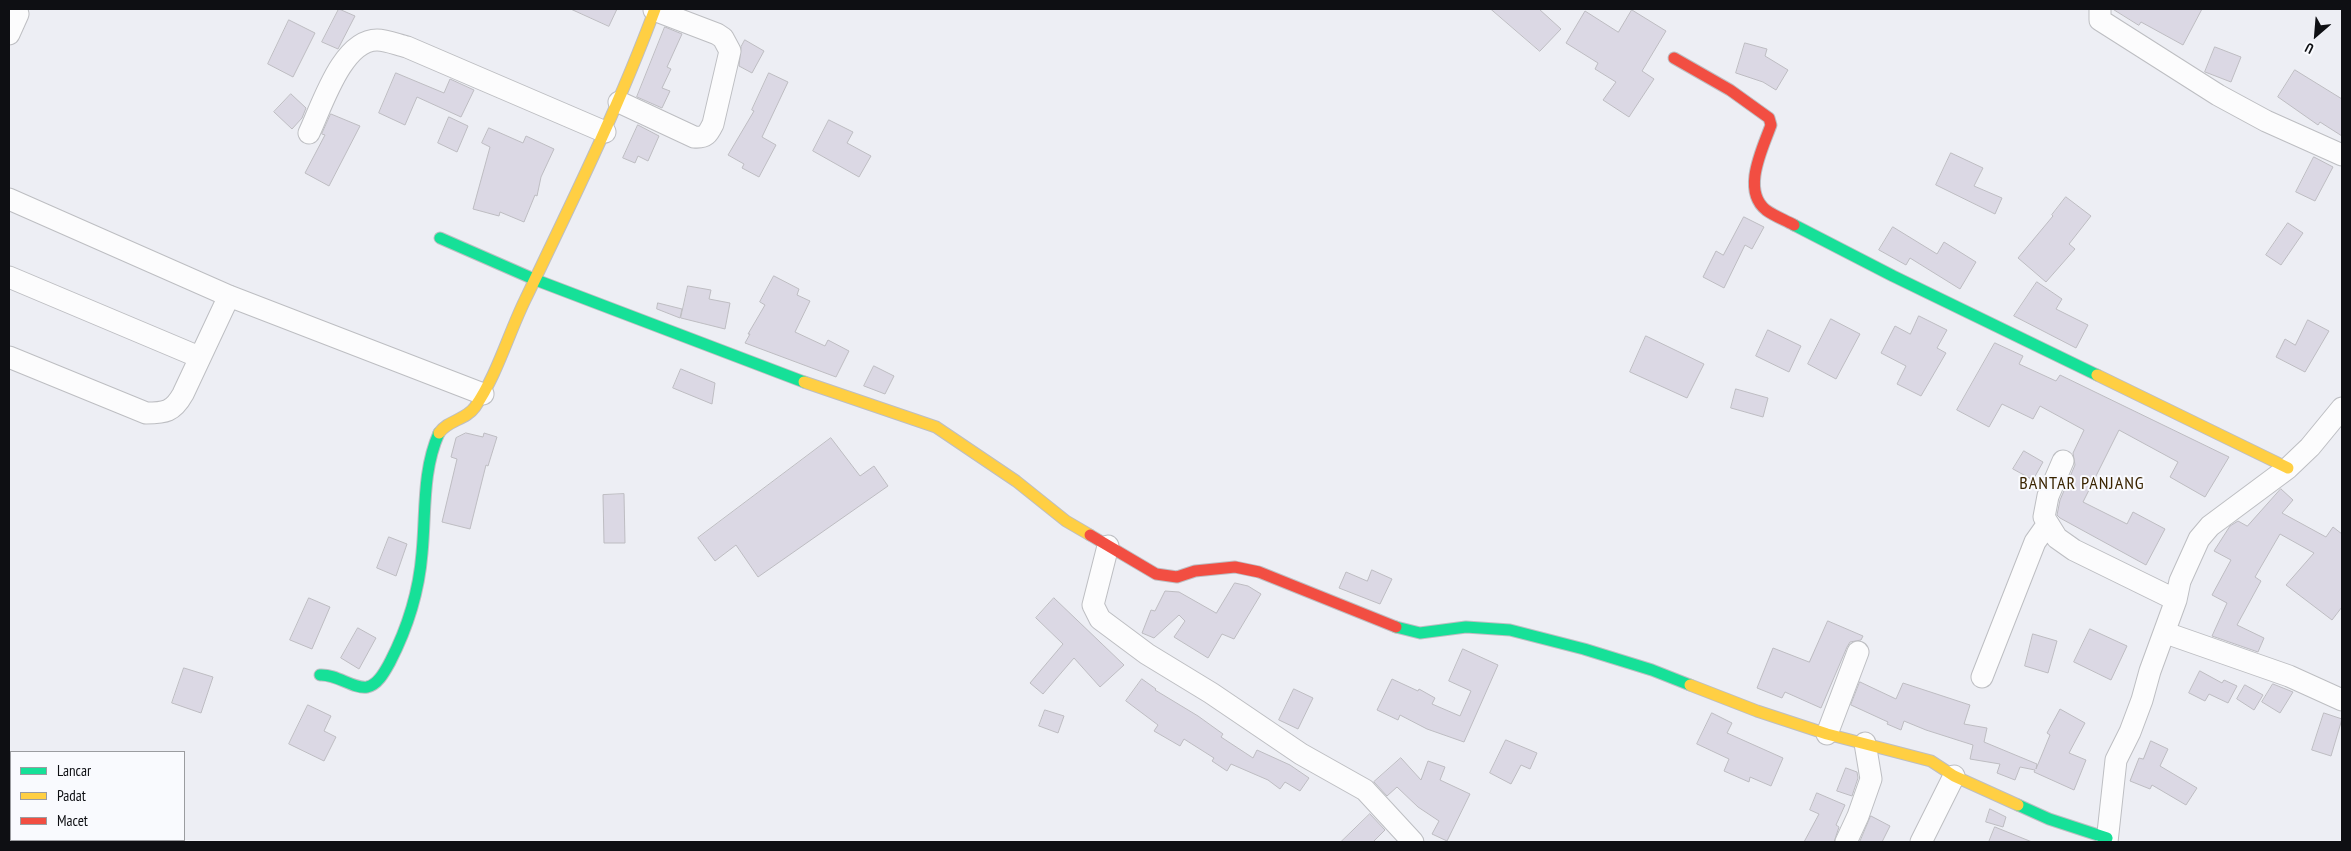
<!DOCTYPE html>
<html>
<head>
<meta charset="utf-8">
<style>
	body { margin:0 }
	#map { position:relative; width:2351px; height:851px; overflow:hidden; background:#edeef4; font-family:"PT Sans Narrow",sans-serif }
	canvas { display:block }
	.frame { position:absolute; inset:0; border:10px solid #0e0f13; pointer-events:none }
	.legend { position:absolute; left:10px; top:751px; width:175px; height:90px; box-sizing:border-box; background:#f9fafe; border:1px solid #9b9ca0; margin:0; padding:6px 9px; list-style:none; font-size:15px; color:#0e0f13 }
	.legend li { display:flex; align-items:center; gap:10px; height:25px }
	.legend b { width:25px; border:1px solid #9b9ca0 }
	.north { position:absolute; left:2291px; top:10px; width:50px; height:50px; -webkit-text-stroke:4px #f9fafe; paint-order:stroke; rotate:207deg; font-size:14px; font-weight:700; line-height:20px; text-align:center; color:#0e0f13 }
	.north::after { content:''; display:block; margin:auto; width:18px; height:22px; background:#0e0f13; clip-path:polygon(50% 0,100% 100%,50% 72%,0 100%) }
</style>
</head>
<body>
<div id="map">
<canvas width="2351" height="851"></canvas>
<div class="frame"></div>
<ul class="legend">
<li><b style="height:6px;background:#16e098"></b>Lancar</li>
<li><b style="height:6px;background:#ffcf43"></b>Padat</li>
<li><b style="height:6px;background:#f24e42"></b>Macet</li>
</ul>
<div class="north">U</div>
</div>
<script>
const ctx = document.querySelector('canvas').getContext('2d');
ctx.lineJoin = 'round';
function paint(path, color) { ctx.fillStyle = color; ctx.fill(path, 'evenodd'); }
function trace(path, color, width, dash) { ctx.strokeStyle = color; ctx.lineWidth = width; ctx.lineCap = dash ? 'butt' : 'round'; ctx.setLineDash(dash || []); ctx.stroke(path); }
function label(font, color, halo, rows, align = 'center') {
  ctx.font = font + ' "PT Sans Narrow",sans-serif'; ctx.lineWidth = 4; ctx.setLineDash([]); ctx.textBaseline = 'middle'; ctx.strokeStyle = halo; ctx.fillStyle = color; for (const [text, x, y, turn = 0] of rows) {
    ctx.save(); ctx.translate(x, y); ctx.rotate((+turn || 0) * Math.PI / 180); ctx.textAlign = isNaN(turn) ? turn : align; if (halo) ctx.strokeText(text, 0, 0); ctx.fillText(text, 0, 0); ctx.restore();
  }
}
const building = new Path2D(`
	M339 9 355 16 338 49 322 42Z
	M571 9H617L609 26Z
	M1491 9H1539L1561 29 1540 51Z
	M2113 9H2202L2183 45 2141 22 2139 25Z
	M1632 10 1666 31 1642 71 1654 79 1629 117 1603 100 1616 82 1595 69 1598 63 1566 43 1585 11 1618 32Z
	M289 20 315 33 293 77 268 64Z
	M665 27 682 34 667 67 671 69 662 88 670 91 662 108 637 97Z
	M745 40 764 51 752 73 739 66 741 47Z
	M1745 43 1767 49 1765 56 1788 70 1776 90 1763 82 1736 73Z
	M2215 47 2241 57 2231 82 2205 72Z
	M2295 70 2342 99V136L2320 122 2318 125 2278 97Z
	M396 73 444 93 450 79 474 90 461 117 417 97 405 125 379 113Z
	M769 73 788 82 762 137 776 145 759 177 742 168 744 164 728 155 754 111 752 110Z
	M291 94 306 108 302 118 292 129 274 112Z
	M331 114 360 126 329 186 305 173 325 135 322 134Z
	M449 117 468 126 457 152 438 143Z
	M829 120 853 132 847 143 871 156 859 177 813 151Z
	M638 125 659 136 648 161 638 156 635 163 623 158Z
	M489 128 523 143 526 136 554 149 541 177 537 196 535 195 524 222 500 212 499 216 473 209 490 147 482 143Z
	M1951 153 1983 168 1974 186 2002 198 1995 214 1936 185Z
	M2314 157 2333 167 2315 201 2296 192Z
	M2066 197 2091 216 2069 244 2075 249 2046 282 2018 258 2053 216 2052 215Z
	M1744 217 1764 227 1752 249 1745 245 1724 288 1703 277 1716 251 1723 255Z
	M2288 223 2303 233 2281 265 2266 255Z
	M1893 227 1937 254 1944 242 1976 262 1960 289 1910 258 1906 265 1879 250Z
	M774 276 799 289 797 295 810 301 795 332 825 346 828 340 849 351 836 377 745 343 750 334H748L765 305 760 302Z
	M2037 282 2062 299 2056 309 2088 325 2076 348 2014 316Z
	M688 286 711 290 709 299 730 303 725 329 681 318Z
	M658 303 682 309 680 318 657 309Z
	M1919 316 1947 330 1937 348 1946 353 1921 396 1897 384 1906 366 1881 353 1895 326 1910 334Z
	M1831 319 1860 334 1836 379 1808 364Z
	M2308 320 2329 331 2305 372 2276 357 2285 339 2295 345Z
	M1768 330 1801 346 1789 372 1756 356Z
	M1646 336 1704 364 1687 398 1630 372Z
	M1995 343 2023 356 2019 364 2056 381 2060 375 2229 457 2205 497 2170 477 2178 462 2119 430 2083 502 2127 524 2133 512 2165 529 2146 565 2060 518 2057 515 2060 500 2075 465 2073 453 2084 430 2040 406 2033 419 2002 404 1989 427 1957 410Z
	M874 366 894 376 885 394 864 386Z
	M681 369 715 383 712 404 673 388Z
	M1736 389 1768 398 1763 417 1731 408Z
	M466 433 483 437 484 433 497 437 488 466 486 465 470 529 442 522 457 459 451 457 456 438Z
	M831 438 860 476 874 466 888 486 758 577 736 545 715 561 698 538Z
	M2024 451 2043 462 2033 480 2013 469Z
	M2281 489 2293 500 2282 513 2326 537 2333 527 2342 534V607L2332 620 2286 585 2314 553 2280 534 2255 577 2261 581 2237 625 2264 638 2258 652 2212 636 2227 603 2212 595 2231 560 2214 551 2230 526 2238 521 2247 526Z
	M624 494 625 543H604L603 495Z
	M389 537 407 544 396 576 377 568Z
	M1372 570 1392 579 1380 604 1339 588 1346 572 1367 581Z
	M1235 583 1248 586 1261 594 1234 639 1222 634 1208 658 1174 637 1185 621 1179 615 1154 638 1142 633 1151 610 1155 611 1165 591 1179 592 1216 613Z
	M309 598 330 607 312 649 290 640Z
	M1054 598 1124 665 1100 687 1074 658 1043 694 1030 683 1063 644 1036 618Z
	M1828 621 1863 636 1861 640 1850 642 1847 647 1821 708 1785 692 1782 698 1757 688 1773 648 1809 662Z
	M358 628 376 638 359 669 341 658Z
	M2090 629 2127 646 2111 680 2074 662Z
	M2033 634 2057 641 2048 673 2025 666Z
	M1463 649 1498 665 1464 742 1427 729 1400 715 1398 720 1377 710 1392 679 1418 691 1419 689 1435 698 1432 704 1460 716 1471 691 1449 681Z
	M184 668 213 677 201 713 172 703Z
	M2200 671 2222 683 2224 680 2237 686 2228 703 2209 694 2205 701 2189 693Z
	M1142 679 1156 689 1155 690 1198 716 1223 734 1221 737 1253 758 1257 750 1290 765 1309 778 1300 791 1285 782 1280 789 1268 780 1231 764 1227 771 1212 761 1214 758 1184 739 1180 746 1154 731 1158 725 1126 701Z
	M1860 682 1896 699 1903 683 1970 705 1964 724 1987 728 1984 742 2037 764 2036 769 2050 735 2047 733 2060 709 2085 723 2069 753 2086 760 2074 790 2034 772 2035 770 2020 767 2015 780 1997 773 2000 764 1970 759 1973 745 1926 730 1904 721 1901 730 1887 724 1888 722 1851 705Z
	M2273 684 2293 692 2280 713 2262 702Z
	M2245 685 2263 695 2254 710 2237 699Z
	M1294 689 1313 698 1298 729 1279 720Z
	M308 705 331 716 324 731 336 737 324 761 289 744Z
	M1045 710 1064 716 1058 733 1039 726Z
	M1712 713 1732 723 1727 733 1783 758 1771 786 1750 777 1749 782 1724 771 1729 759 1697 744Z
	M2324 713 2342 719 2331 756 2312 750Z
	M1506 740 1537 753 1530 769 1521 765 1511 784 1490 773Z
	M2151 741 2168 749 2160 766 2197 788 2186 805 2152 785 2150 789 2130 781 2139 758 2143 759Z
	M1401 758 1421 780 1428 761 1445 767 1440 780 1470 794 1447 841 1432 834 1439 821 1418 807 1397 787 1387 796 1374 782Z
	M1846 768 1857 772 1858 778 1852 796 1837 791Z
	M1817 793 1845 805 1836 825 1839 827 1834 842H1804L1819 814 1810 810Z
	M1990 809 2006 817 2003 827 1986 822Z
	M1370 814 1385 830 1373 842H1341Z
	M1871 816 1890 826 1882 842H1860Z
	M1995 827 2032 842H1989Z`);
paint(building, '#dbd8e4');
trace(building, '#bdbcc1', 1);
const street = new Path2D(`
	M2100 9V20L2218 95 2266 121 2342 155
	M9 34 18 14
	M619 102 694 137C706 138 708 134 713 124L730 51 723 38 717 34 654 10
	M309 133C322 106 342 40 377 40 387 40 398 45 407 47L605 132
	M9 199 229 296 483 394
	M9 277 199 357
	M9 357 146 413C165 413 173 412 183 394L229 296
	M2063 461 2048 496 2044 517 2057 538 2074 550 2176 600
	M1108 546 1093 605 1100 619 1147 654 1211 693 1301 754 1365 790 1413 842
	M2166 633 2289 676 2342 700
	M1982 677 2035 542 2047 525
	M1827 734 1858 652
	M1846 842 1858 816 1871 779 1865 743
	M1921 842 1954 776
	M2107 842 2116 760 2130 732 2142 700 2150 671 2176 600 2180 581 2199 539 2210 526 2288 468 2310 447 2342 408`);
const fast = new Path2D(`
	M1794 225 1893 276 2097 375
	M440 238 536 280 804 382
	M1396 627 1420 633 1466 627 1510 630 1584 649 1652 670 1690 685
	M320 675C337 674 353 689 367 687 378 685 385 671 390 662 407 629 419 591 422 553 426 513 422 471 439 433
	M2018 805 2049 819 2107 838`);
const slow = new Path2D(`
	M2097 375 2288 468
	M804 382 936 427 1016 481 1066 521 1090 535
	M439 433C448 420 466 420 475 407 497 375 508 335 525 300 571 204 618 109 655 9
	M1690 685 1757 711 1827 734 1931 761 1954 776 2018 805`);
const jam = new Path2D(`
	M1674 58 1730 90 1769 118 1771 125C1763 148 1741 190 1766 210 1774 216 1785 220 1794 225
	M1090 535 1156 574 1177 577 1195 571 1235 567 1259 572 1396 627`);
trace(street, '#bdbec2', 23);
trace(fast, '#bdbec2', 13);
trace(slow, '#bdbec2', 13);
trace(jam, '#bdbec2', 13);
trace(street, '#fcfcfd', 21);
trace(fast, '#16e098', 11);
trace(slow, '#ffcf43', 11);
trace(jam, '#f24e42', 11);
ctx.letterSpacing = '1px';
label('18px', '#3a2400', '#f9fafe', [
	["BANTAR PANJANG",2082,484]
]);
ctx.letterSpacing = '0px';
</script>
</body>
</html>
